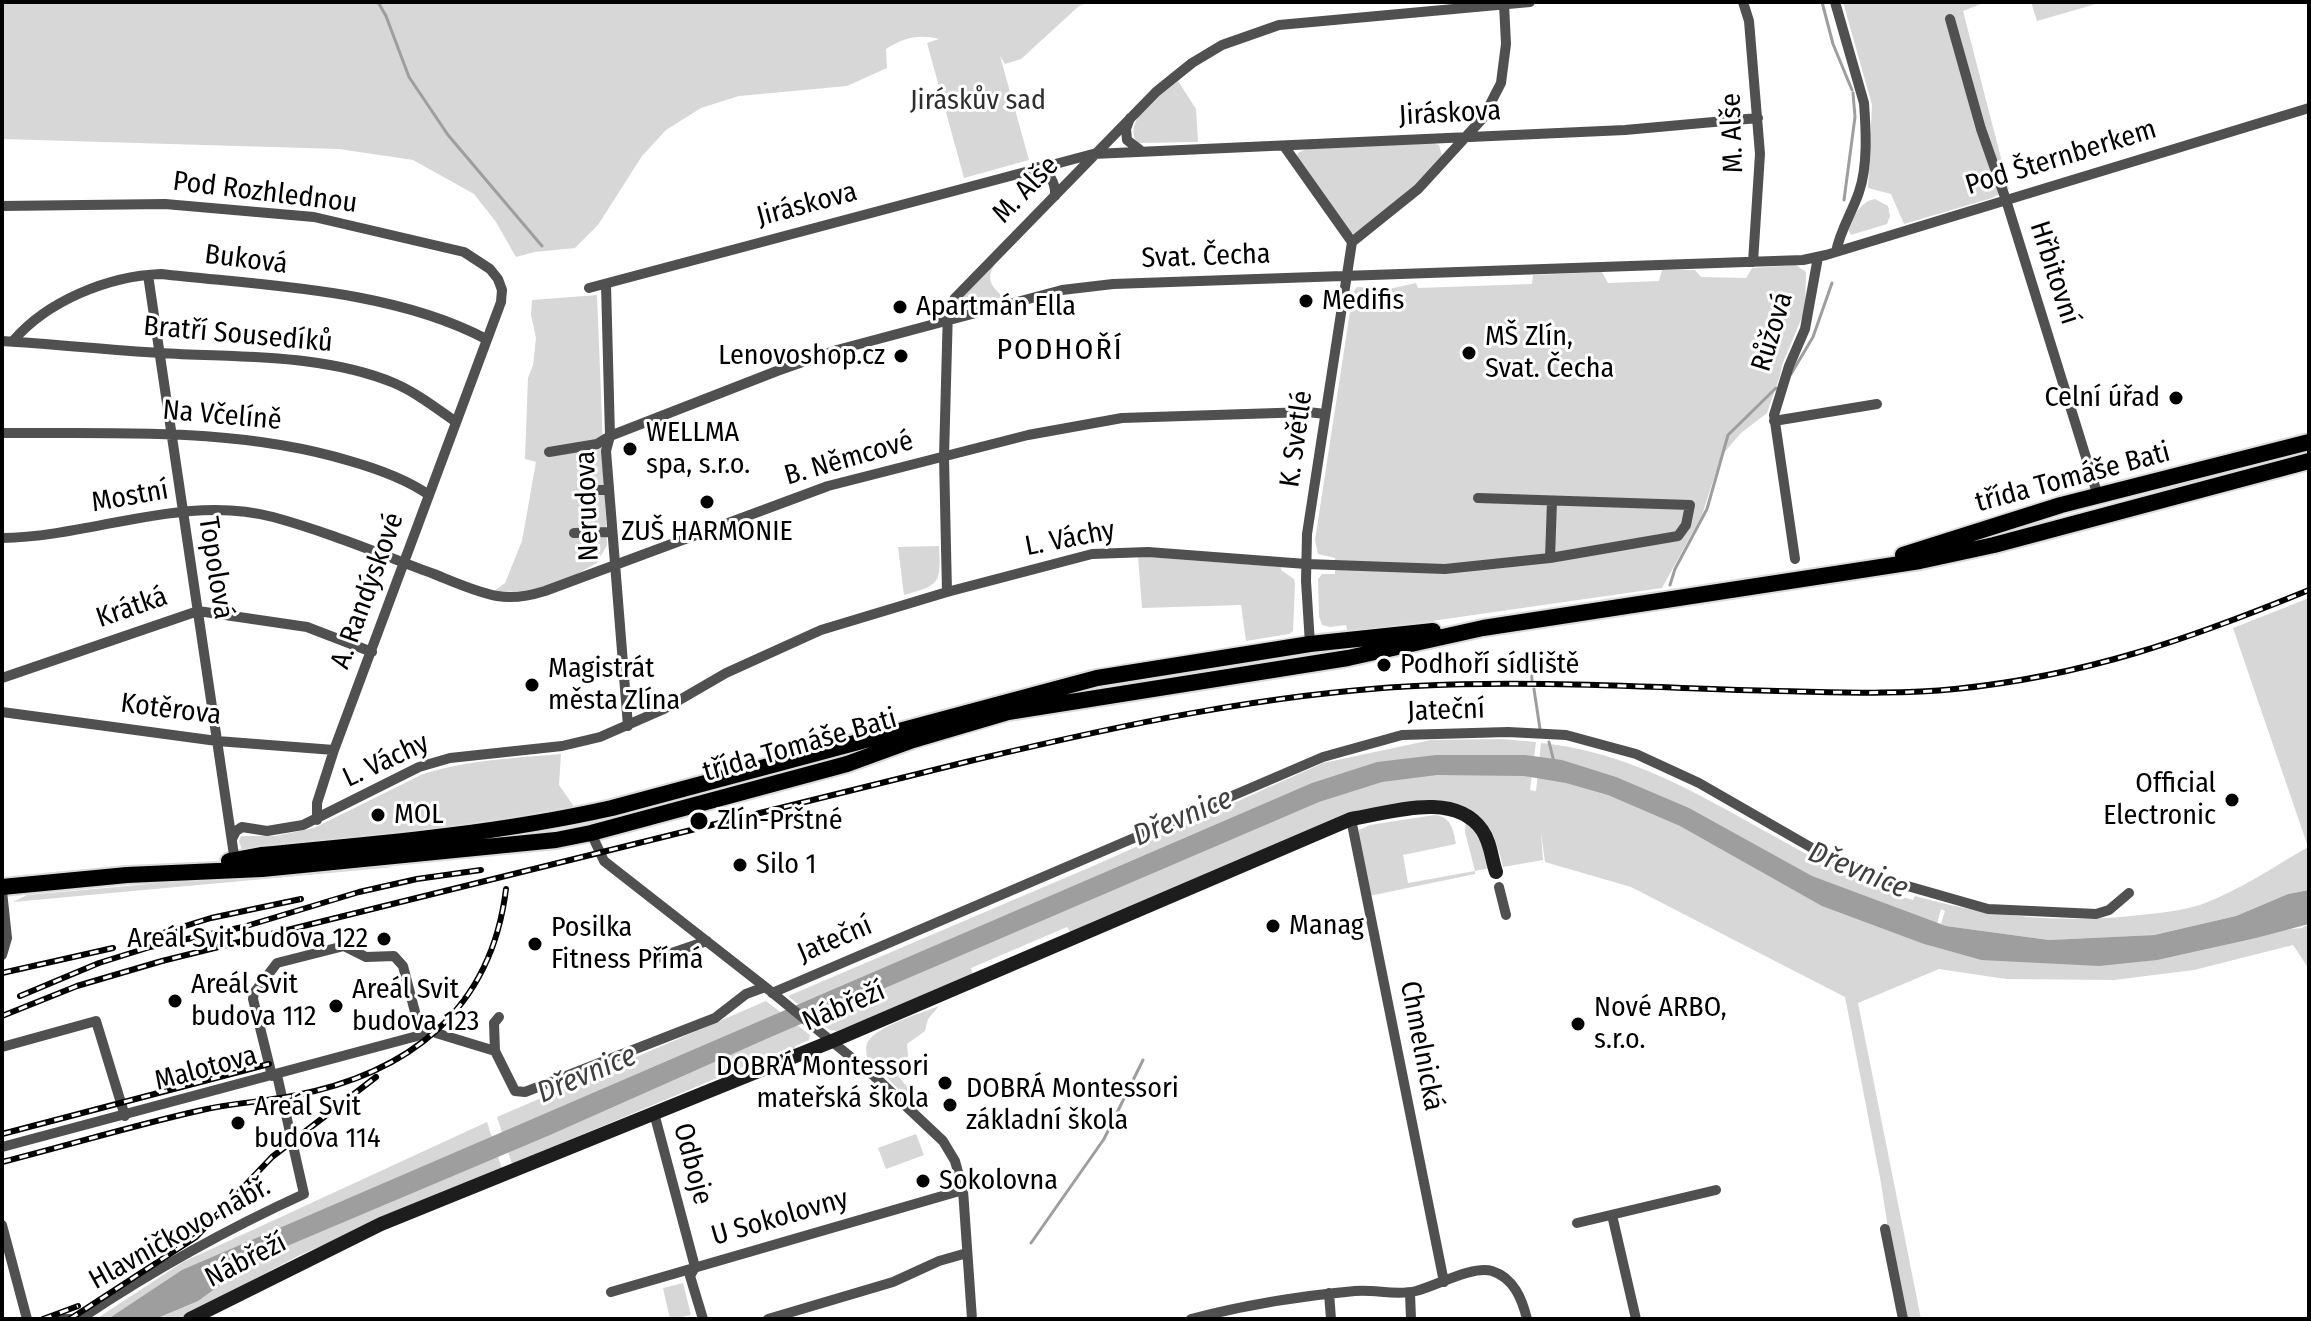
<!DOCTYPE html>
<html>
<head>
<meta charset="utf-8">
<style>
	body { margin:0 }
	#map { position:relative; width:2311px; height:1321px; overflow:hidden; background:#fff; font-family:"Fira Sans Condensed",sans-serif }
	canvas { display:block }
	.frame { position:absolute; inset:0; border:4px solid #000; pointer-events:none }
</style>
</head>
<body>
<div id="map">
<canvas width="2311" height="1321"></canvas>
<div class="frame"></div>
</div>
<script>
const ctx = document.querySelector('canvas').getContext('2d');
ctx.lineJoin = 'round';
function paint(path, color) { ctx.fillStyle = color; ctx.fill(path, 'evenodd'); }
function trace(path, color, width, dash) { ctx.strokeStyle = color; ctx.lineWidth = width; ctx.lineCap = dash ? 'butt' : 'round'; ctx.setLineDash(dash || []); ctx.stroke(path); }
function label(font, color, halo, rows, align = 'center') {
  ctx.font = font + ' "Fira Sans Condensed",sans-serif'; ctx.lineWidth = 6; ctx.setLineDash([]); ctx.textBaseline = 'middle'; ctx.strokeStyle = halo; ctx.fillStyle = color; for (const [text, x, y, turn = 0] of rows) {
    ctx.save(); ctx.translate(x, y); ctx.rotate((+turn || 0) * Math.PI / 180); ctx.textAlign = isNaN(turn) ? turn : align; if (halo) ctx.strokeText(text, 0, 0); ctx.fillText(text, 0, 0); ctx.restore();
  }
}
paint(new Path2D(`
	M2 2H1089L1079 6 1021 59 1005 64 1000 56 1029 160 964 178 927 43 939 39C918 34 904 38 886 49L887 68 847 86 739 96 701 108 666 130 642 156 598 225 575 248 535 252 516 257 496 222 474 194 413 160 339 149 2 139Z
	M1843 2H1986L1963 11 2009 189 1992 198 1904 224 1891 194 1868 188 1872 105Z
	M2031 2H2103L2037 21Z
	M1178 81 1196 109 1198 142 1138 143C1120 120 1162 95 1178 81Z
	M1432 143 1439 145 1442 156 1419 183 1354 234 1347 230 1297 158 1298 153 1306 149Z
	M1875 199 1888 206 1890 216 1887 224 1851 235 1848 229C1855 216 1859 202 1875 199Z
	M991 265 994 266C985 280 993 287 1003 297L959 310 957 303Z
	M1796 265 1806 272 1805 310 1782 365 1780 376 1767 413 1741 433 1721 456 1702 515 1662 588 1348 633 1346 625 1330 627 1322 625 1319 616 1318 579 1322 574H1335V558L1318 554 1315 540 1353 292 1357 287 1389 289 1416 283 1418 288 1532 284 1533 275 1602 272 1608 283 1659 281 1662 270H1695L1701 277 1746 278 1752 268Z
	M597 295 607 545 597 563 564 581 529 591 493 592 505 583 522 541 536 462 525 459 528 378 533 365 536 338 531 315 532 300Z
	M939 546C941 584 940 585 904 595L898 547Z
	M1138 556 1281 567V570L1294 579 1295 584 1293 631 1289 634 1246 641 1241 605 1142 608Z
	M2309 598V890L2288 894 2236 916 2154 935 2049 940 1946 926 1941 924 1945 911 1941 909 1931 946 1981 960 2302 928 2309 924V969L2293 945 2194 970 2114 980 2006 979 1939 969 1858 1003 1921 1319H1902L1881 1183 1845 997 1631 887 1545 862 1541 832 1543 860 1503 867C1489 798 1456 800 1395 807L1071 933 1067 927 971 968 973 976 837 1031 830 1030 788 996 1100 863 1323 763 1431 740 1502 739 1536 742 1530 790 1536 791 1541 743C1679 756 1784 861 1913 900L1915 896C1989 917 2063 924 2140 915 2159 913 2181 911 2200 905 2239 891 2273 867 2308 847L2233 628Z
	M561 754 559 785 575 808 453 830 242 850 239 841 241 836H276L314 828 423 774C468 760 514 758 561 754Z
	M1434 815C1451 816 1453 829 1456 844L1403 855 1408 883 1475 871 1465 832 1466 822C1480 837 1485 849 1490 868L1475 871V874L1369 896 1358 841 1359 830 1370 825Z
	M349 866 395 867 13 902 27 895Z
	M766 1001 810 1035 809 1040 795 1046V1049L786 1052 784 1050 512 1164 497 1117Z
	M939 1006 928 1019 925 1031 907 1044 908 1056 895 1072 912 1093 929 1091 930 1095 909 1100 867 1057C866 1050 865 1044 870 1039 881 1025 922 1013 939 1006Z
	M487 1122 502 1169 300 1255 179 1319H96L183 1262Z
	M916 1134 924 1155 886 1169 878 1148Z
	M683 1283 691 1315 670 1319 663 1288Z`), '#d7d7d7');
paint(new Path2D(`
	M1436 755H1525L1562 760 1616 777 1689 808 1812 876 1946 926 2049 940 2154 935 2236 916 2288 894 2309 890V924L2256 938 2157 960 2099 966 1981 960 1924 944 1822 906 1680 826 1608 795 1566 783 1524 776 1437 775 1382 782 1319 802 773 1036 550 1135 280 1249 238 1272 198 1301 155 1319H108L182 1270 1312 783 1377 762Z`), '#9e9e9e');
trace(new Path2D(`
	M378 2 386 16 409 77 448 135 542 246
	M1822 2 1833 44 1852 90
	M1844 200 1855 117 1853 93
	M1791 374 1813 337 1832 283
	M1670 585 1675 569 1707 509 1728 435 1776 388
	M1531 659 1532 680
	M1534 689 1540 729
	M1549 742 1554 762
	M1031 1243 1104 1139 1143 1060`), '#9e9e9e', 3);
const primary = new Path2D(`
	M1903 555 2061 505 2309 442
	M229 861 261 855C378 844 496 834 612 808L1097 678 1310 644 1433 631
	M2 887 127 875 262 869 556 840 591 833 847 764 913 740 1008 712 1348 658 1483 628 1920 561 1994 545 2309 461`);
trace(primary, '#dbdbdb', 20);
trace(new Path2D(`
	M1743 2 1749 21 1760 154 1753 262
	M1835 2 1864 103C1866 130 1868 166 1859 192 1852 213 1840 230 1836 252
	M1950 19 1981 129 2006 200 2098 496
	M1130 118 1126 129 1127 140 1140 150
	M1284 146 1352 242
	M1037 167C1049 171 1056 183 1055 196
	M2 206 165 204 314 217 464 252 490 269 498 279 502 290 501 302 334 750 317 803V820
	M148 275 235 862
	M606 284 610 436 606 451 628 726
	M589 288 1093 154 1625 130 1758 118
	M2 341C55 344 107 350 160 353 238 358 321 353 394 383 417 393 436 408 456 422
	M13 341C47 301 108 276 161 274 267 286 391 289 486 339
	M1774 421 1877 404
	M2 433C119 434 237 427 350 461 378 469 406 479 429 495
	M549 452 597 444 610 436 777 371 837 350 1062 290 1113 284 1803 260 1826 255 2309 108
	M593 490H609
	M574 533 612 532
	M2 538C92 537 184 493 273 517 328 532 380 554 434 574 454 582 476 592 497 596 514 599 529 596 545 591L828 486 1028 435 1122 418 1308 412 1325 414
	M1550 558 1552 501
	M1795 559 1774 415 1789 366 1805 329 1818 257
	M947 592 944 457 948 309 955 298 1156 92 1192 63 1222 45 1279 25 1530 2
	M1310 644 1306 581 1307 534 1352 242 1418 189 1483 118 1501 83 1506 44 1504 4
	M2 678 198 611 307 627 372 652
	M2 712 217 741 334 750
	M1351 819 1444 1282
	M591 833 604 861 769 990 874 1076 943 1141 955 1161 963 1190 972 1319
	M232 839 236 831 242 827 267 831 303 825 419 767 450 758 562 746 600 737 664 709 726 673 821 630 947 592 1092 554 1148 552 1306 564 1445 569 1550 558 1678 536 1686 525 1690 505 1478 498
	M1499 887 1506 915
	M2 891 7 938 2 955
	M654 959 707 941
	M772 993 1323 757 1402 735 1508 732 1566 735 1636 754 1699 783 1819 852 1883 879 1988 909 2096 914 2109 910 2129 893
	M2 1047 96 1021 125 1116
	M495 1051 494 1023 499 1017
	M272 1076 253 999 254 993 277 963 344 946 366 957 394 956 403 966 421 1035
	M654 1113 695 1267 690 1276 703 1319
	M2 1147 421 1035 435 1028 436 1033 495 1051 515 1091 525 1092 715 1018 746 994 765 987
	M1612 1215 1636 1319
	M1577 1223 1716 1190
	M2 1225 27 1319
	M1885 1229 1903 1319
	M611 1292 963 1190
	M1329 1293 1331 1319
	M1410 1293 1411 1319
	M60 1319H80
	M80 1319C152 1271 225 1230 304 1194L277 1075
	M768 1319 893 1282 939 1261 967 1253
	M1191 1319C1245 1305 1299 1296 1355 1291 1375 1289 1396 1296 1416 1291 1436 1286 1473 1265 1492 1271 1514 1278 1522 1299 1527 1319`), '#505050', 10);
trace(new Path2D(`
	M190 1319 381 1224 830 1042 1351 819C1390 813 1454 790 1482 830 1491 843 1491 857 1496 872`), '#1d1d1d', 14);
trace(primary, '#000', 16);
const rail = new Path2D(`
	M143 939 211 918 301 899
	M2 973 113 948
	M20 996 99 963 150 947 243 927 359 892 417 879 481 870
	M2 1016 77 986 162 961 970 761C1117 726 1263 694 1415 686 1535 680 1657 688 1777 691 1836 692 1896 695 1955 689 2085 676 2189 639 2309 590
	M2 1134 269 1064
	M2 1162C69 1145 135 1125 202 1110 232 1103 262 1102 292 1096 408 1074 491 1011 506 889
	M43 1319 78 1306
	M70 1319 196 1237 272 1157 376 1077`);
trace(rail, '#000', 6);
trace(rail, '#fff', 3, [9]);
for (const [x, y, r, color] of [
	[1306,301,8,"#000"],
	[900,307,8,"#000"],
	[1469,353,8,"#000"],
	[901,356,8,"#000"],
	[2176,398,8,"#000"],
	[630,449,8,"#000"],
	[707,502,8,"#000"],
	[1384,665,8,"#000"],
	[532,685,8,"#000"],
	[2232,800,8,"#000"],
	[378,815,8,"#000"],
	[699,821,10,"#000"],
	[740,865,8,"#000"],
	[1273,926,8,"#000"],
	[384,939,8,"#000"],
	[535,944,8,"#000"],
	[175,1001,8,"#000"],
	[336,1006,8,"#000"],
	[1578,1024,8,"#000"],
	[945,1083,8,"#000"],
	[950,1105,8,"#000"],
	[238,1123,8,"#000"],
	[923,1181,8,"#000"]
]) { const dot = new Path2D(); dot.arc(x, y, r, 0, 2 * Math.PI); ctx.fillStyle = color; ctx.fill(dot); trace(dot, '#fff', 3); }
label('28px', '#2e2e2e', '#fff', [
	["Jiráskův sad",978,101]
]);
label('28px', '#000', '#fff', [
	["Jiráskova",1450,114,-3],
	["M. Alše",1733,133,-92],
	["Pod Šternberkem",2061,158,-17],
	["M. Alše",1026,190,-46],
	["Pod Rozhlednou",265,193,7],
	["Jiráskova",807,205,-15],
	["Svat. Čecha",1206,257,-2],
	["Buková",246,260,7],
	["Hřbitovní",2054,273,72],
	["Růžová",1773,332,-73],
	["Bratří Sousedíků",238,335,5],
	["Na Včelíně",222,416,5],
	["K. Světlé",1297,439,-82],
	["B. Němcové",849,459,-16],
	["třída Tomáše Bati",2073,478,-15],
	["Mostní",130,497,-10],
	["Nerudova",588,506,-92],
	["L. Váchy",1070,539,-11],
	["Topolová",215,568,81],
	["A. Randýskové",368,591,-70],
	["Krátká",132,608,-19],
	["Kotěrova",171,710,7],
	["Jateční",1446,711,-2],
	["třída Tomáše Bati",800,746,-16],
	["L. Váchy",386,761,-25],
	["Jateční",835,940,-23],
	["Nábřeží",844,1007,-23],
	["Chmelnická",1421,1046,79],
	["Malotova",206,1069,-15],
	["Odboje",692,1164,75],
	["U Sokolovny",780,1218,-16],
	["Hlavničkovo nábř.",180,1234,-29],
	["Nábřeží",246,1261,-27]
]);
label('28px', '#000', '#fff', [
	["Medifis",1322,301],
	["Apartmán Ella",916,307],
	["MŠ Zlín,",1485,337],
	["Svat. Čecha",1485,369],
	["Lenovoshop.cz",885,356,"right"],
	["Celní úřad",2160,398,"right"],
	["WELLMA",646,433],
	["spa, s.r.o.",646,465],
	["ZUŠ HARMONIE",707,532,"center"],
	["Podhoří sídliště",1400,665],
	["Magistrát",548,669],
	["města Zlína",548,701],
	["Official",2216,784,"right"],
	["Electronic",2216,816,"right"],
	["MOL",394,815],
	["Zlín-Prštné",717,821],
	["Silo 1",756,865],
	["Manag",1289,926],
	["Posilka",551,928],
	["Fitness Přímá",551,960],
	["Areál Svit budova 122",368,939,"right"],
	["Areál Svit",191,985],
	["budova 112",191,1017],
	["Areál Svit",352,990],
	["budova 123",352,1022],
	["Nové ARBO,",1594,1008],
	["s.r.o.",1594,1040],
	["DOBRÁ Montessori",929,1067,"right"],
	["mateřská škola",929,1099,"right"],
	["DOBRÁ Montessori",966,1089],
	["základní škola",966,1121],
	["Areál Svit",254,1107],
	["budova 114",254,1139],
	["Sokolovna",939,1181]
], 'left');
ctx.letterSpacing = '2px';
label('30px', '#000', '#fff', [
	["PODHOŘÍ",1060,351]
]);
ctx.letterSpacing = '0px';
label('italic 30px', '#3f3f3f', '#fff', [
	["Dřevnice",1183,818,-23],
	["Dřevnice",1858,871,22],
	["Dřevnice",587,1075,-23]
]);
</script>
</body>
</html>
